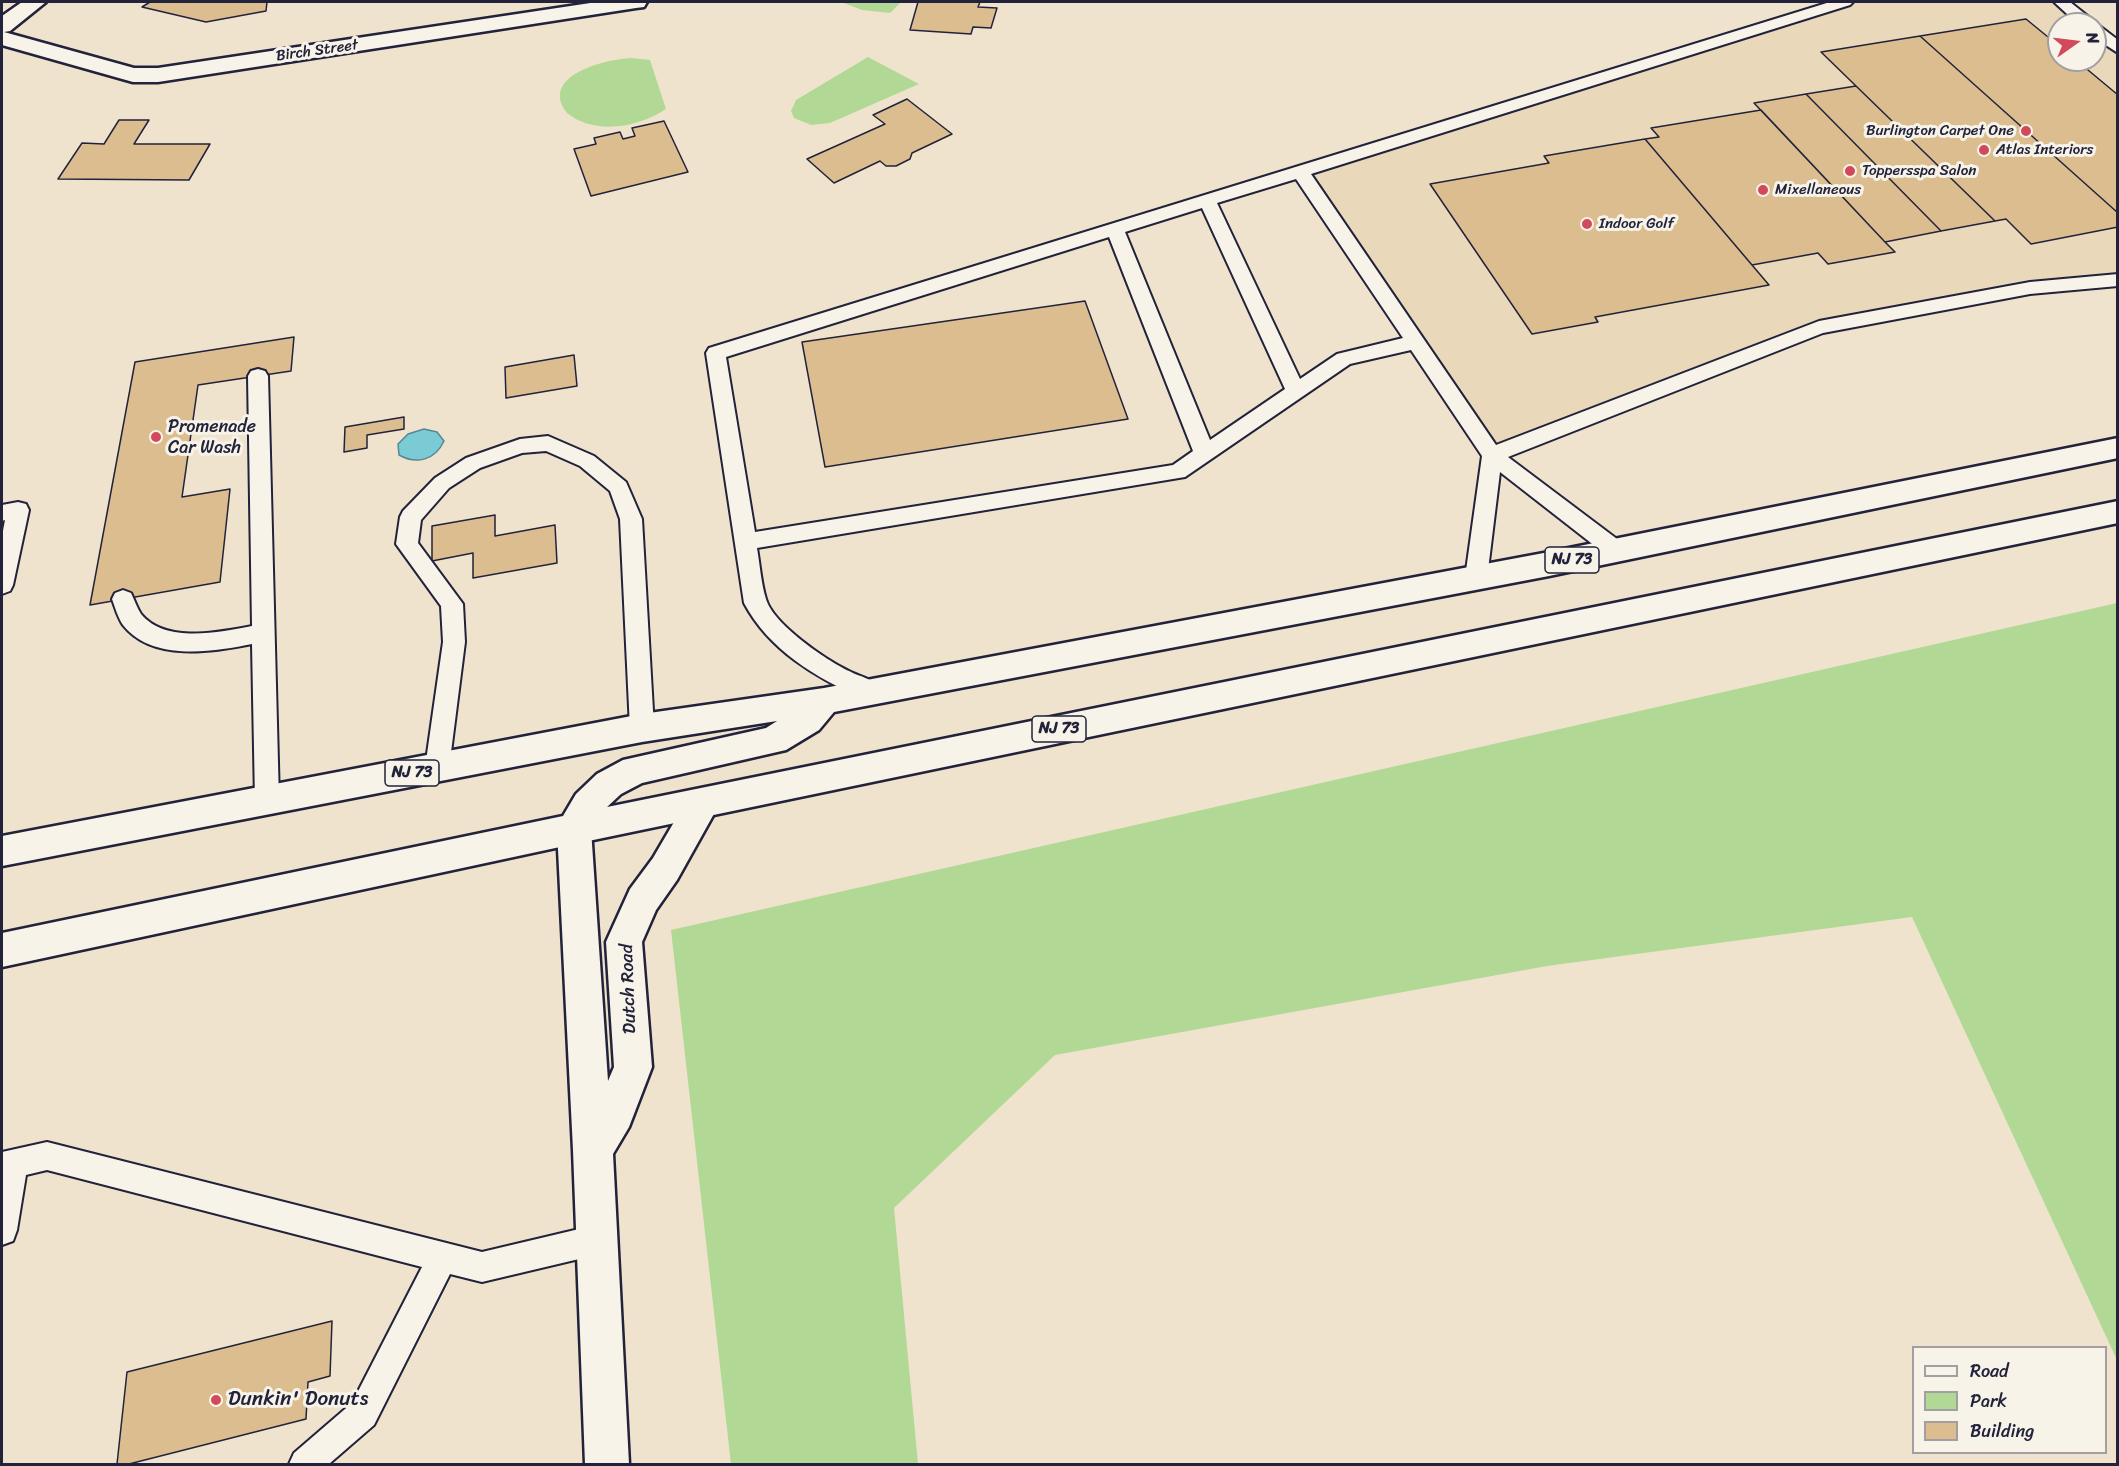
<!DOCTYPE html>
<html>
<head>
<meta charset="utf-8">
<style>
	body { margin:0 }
	#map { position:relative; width:2119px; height:1466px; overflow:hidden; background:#efe3cd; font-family:Sriracha,sans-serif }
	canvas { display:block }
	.frame { position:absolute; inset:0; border:3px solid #22223b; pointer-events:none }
	.legend { position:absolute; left:1912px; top:1346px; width:195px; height:108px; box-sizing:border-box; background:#f7f3e8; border:2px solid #a29fa3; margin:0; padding:8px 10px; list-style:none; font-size:18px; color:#22223b }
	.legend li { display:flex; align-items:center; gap:12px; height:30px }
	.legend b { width:30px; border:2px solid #a29fa3 }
	.north { position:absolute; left:2047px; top:12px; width:60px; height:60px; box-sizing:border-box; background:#f7f3e8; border:2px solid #a29fa3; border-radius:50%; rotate:76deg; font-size:16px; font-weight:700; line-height:24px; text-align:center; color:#22223b }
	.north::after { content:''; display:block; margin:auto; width:21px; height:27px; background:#d1495b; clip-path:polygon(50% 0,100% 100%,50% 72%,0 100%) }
</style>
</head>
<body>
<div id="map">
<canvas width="2119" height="1466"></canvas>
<div class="frame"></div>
<ul class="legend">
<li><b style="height:8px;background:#f7f3e8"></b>Road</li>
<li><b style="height:16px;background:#b1d995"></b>Park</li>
<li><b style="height:16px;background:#dbbd8f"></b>Building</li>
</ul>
<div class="north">N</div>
</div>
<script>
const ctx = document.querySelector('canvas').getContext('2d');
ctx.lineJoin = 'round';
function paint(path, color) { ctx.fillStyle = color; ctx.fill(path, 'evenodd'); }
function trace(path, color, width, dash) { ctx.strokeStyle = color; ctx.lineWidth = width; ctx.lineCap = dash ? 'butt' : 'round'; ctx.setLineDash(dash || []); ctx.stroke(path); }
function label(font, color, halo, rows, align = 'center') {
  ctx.font = font + ' Sriracha,sans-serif'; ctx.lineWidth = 6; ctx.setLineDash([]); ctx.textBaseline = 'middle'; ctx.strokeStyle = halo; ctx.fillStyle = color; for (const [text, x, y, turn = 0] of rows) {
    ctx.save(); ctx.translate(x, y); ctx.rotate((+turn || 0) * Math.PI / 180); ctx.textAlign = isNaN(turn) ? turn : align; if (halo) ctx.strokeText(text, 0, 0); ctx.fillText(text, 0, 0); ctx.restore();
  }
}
paint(new Path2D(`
	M1845 2H2061L2088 24H2059V60H2095V30L2117 48V280L2030 288 1819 327 1492 455 1300 171Z`), '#e9d8ba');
paint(new Path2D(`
	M841 2H901L890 13 862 10Z
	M868 57 919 84 830 123 811 125 794 118 791 111 796 100Z
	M631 58 650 60 666 109C638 128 594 135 567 113 538 76 606 59 631 58Z
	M2117 603V1360L1912 917 1547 966 1055 1055 894 1208 918 1464H731L671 930Z`), '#b1d995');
const water = new Path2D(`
	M424 429 437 432 444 441C435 460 417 465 399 455L398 444 408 434Z`);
paint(water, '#7bcbd5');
trace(water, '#578797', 1.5);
const building = new Path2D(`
	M150 2H267L266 11 206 22 142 7Z
	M918 2H980L978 7 997 8 991 28 973 27 971 34 910 30Z
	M2026 19 2059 46V60H2076L2118 95V213L1920 36Z
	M1920 36 2118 213V227L2031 244 2006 219 1995 221 1821 52Z
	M1856 86 1995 221 1941 231 1806 94Z
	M1806 94 1941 231 1885 242 1754 103Z
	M907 99 952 134 912 153 910 159 896 166H886L880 161 834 183 807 159 885 124 873 115Z
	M1761 110 1885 242 1895 252 1828 264 1818 253 1752 265 1645 139 1659 137 1651 128Z
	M119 120H149L134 144H210L189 180 58 179 82 143 104 144Z
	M664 121 688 172 591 196 574 149 596 144 594 138 620 132 623 139 635 136 632 128Z
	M1645 139 1769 285 1595 317 1598 322 1532 334 1430 184 1549 163 1544 156Z
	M1085 301 1128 419 825 467 802 342Z
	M294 337 291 371 198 385 182 497 230 489 220 582 90 605 135 362Z
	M574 355 577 386 506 398 505 367Z
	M404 417V429L367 435V448L344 452 345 427Z
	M495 515V536L555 525 557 563 473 578V553L432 561V526Z
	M332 1321 330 1376 308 1382 306 1419 129 1464H117L127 1372Z`);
paint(building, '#dbbd8f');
trace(building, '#22223b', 1.5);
const lane = new Path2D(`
	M1830 2H1853L1850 5 1311 174 1496 445 1819 321 2030 282 2118 274V286L2030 294 1823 333 1508 457 1625 545 1628 551 1625 557 1617 559 1609 557 1500 472 1487 578 1484 584 1476 587 1468 584 1465 578 1482 456 1411 350 1350 364 1185 477 757 548C760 565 761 583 766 599 773 624 826 660 849 671 860 677 878 680 884 692L880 699 872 702 864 699C816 678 769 650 744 603L706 353 709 348ZM1296 179 1403 338 1337 354 1300 379 1217 203ZM1202 208 1285 389 1210 440 1125 232ZM1109 237 1193 451 1173 465 755 532 726 357Z
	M2054 2H2070L2094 21 2096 24 2095 25 2101 27 2118 40V53L2095 38V24H2078Z
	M258 369 265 371 268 376 279 801 276 809 267 812 258 809 255 801 252 644C213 652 152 662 123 625 118 618 115 607 112 599L115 593 123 590 131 593C134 599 137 608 141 614 166 644 219 632 252 626L248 376 251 371Z
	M548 436 594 456 626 482 642 519 654 728 650 735 642 738 634 735 630 728 620 519 610 491 580 466 546 451 522 453 480 468 449 488 421 520 418 543 463 604 465 642 449 768 446 775 437 778 428 775 425 768 443 642 441 606 396 544 400 517 403 511 435 478 466 458 520 439Z
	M18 502 26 504 29 510 13 585 10 591 2 594V536L5 520 2 521V505Z
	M47 1142 482 1252 596 1225 607 1229 611 1240 607 1251 596 1255 482 1282 450 1274 374 1425 329 1464H289L294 1453 352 1403 422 1267 47 1170 26 1175 17 1230 13 1241 2 1245V1152Z`);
const street = new Path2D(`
	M22 2H46L10 31 4 32 134 68H158L597 2H647L644 7 636 8 158 82H133L2 45V16Z
	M703 788 715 793 720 803 677 880 656 910 642 942 652 1067 629 1127 613 1154 629 1464H585L573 1150 557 829 562 818 574 814 586 818 591 829 608 1081 614 1067 606 942 630 889 653 858 691 793Z`);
const highway = new Path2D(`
	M2118 438V458L1549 576 834 712 819 730 786 750 642 783 621 794 607 807 2118 501V523L574 844 2 967V933L563 816 576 794 597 774 623 760 766 728 777 721 642 742 2 866V836L642 714 824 688 1549 552Z`);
trace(lane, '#22223b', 4);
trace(street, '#22223b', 5);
trace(highway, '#22223b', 5);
paint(lane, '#f7f3e8');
paint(street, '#f7f3e8');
paint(highway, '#f7f3e8');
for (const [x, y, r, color] of [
	[2026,131,6,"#d1495b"],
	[1984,150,6,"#d1495b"],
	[1850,171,6,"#d1495b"],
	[1763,190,6,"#d1495b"],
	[1587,224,6,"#d1495b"],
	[156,437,6,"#d1495b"],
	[216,1400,6,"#d1495b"]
]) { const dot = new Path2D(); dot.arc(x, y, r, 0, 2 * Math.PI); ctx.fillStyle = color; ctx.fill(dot); trace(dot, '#f7f3e8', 2); }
label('15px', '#22223b', '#f7f3e8', [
	["Birch Street",317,51,-8]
]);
label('15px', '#22223b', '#f7f3e8', [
	["Burlington Carpet One",2014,131,"right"],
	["Atlas Interiors",1996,150],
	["Toppersspa Salon",1862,171],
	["Mixellaneous",1775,190],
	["Indoor Golf",1599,224]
], 'left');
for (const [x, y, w] of [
	[1572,560,54],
	[1059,729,54],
	[412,773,54]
]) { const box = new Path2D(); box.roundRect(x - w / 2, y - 13, w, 26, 4.5); ctx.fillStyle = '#f7f3e8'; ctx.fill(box); trace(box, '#22223b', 1.5); }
label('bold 16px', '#22223b', null, [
	["NJ 73",1572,560],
	["NJ 73",1059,729],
	["NJ 73",412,773]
]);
label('18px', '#22223b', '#f7f3e8', [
	["Promenade",168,427],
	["Car Wash",168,448]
], 'left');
label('18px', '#22223b', '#f7f3e8', [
	["Dutch Road",629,989,-92]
]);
label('21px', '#22223b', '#f7f3e8', [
	["Dunkin' Donuts",228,1400]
], 'left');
</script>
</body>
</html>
